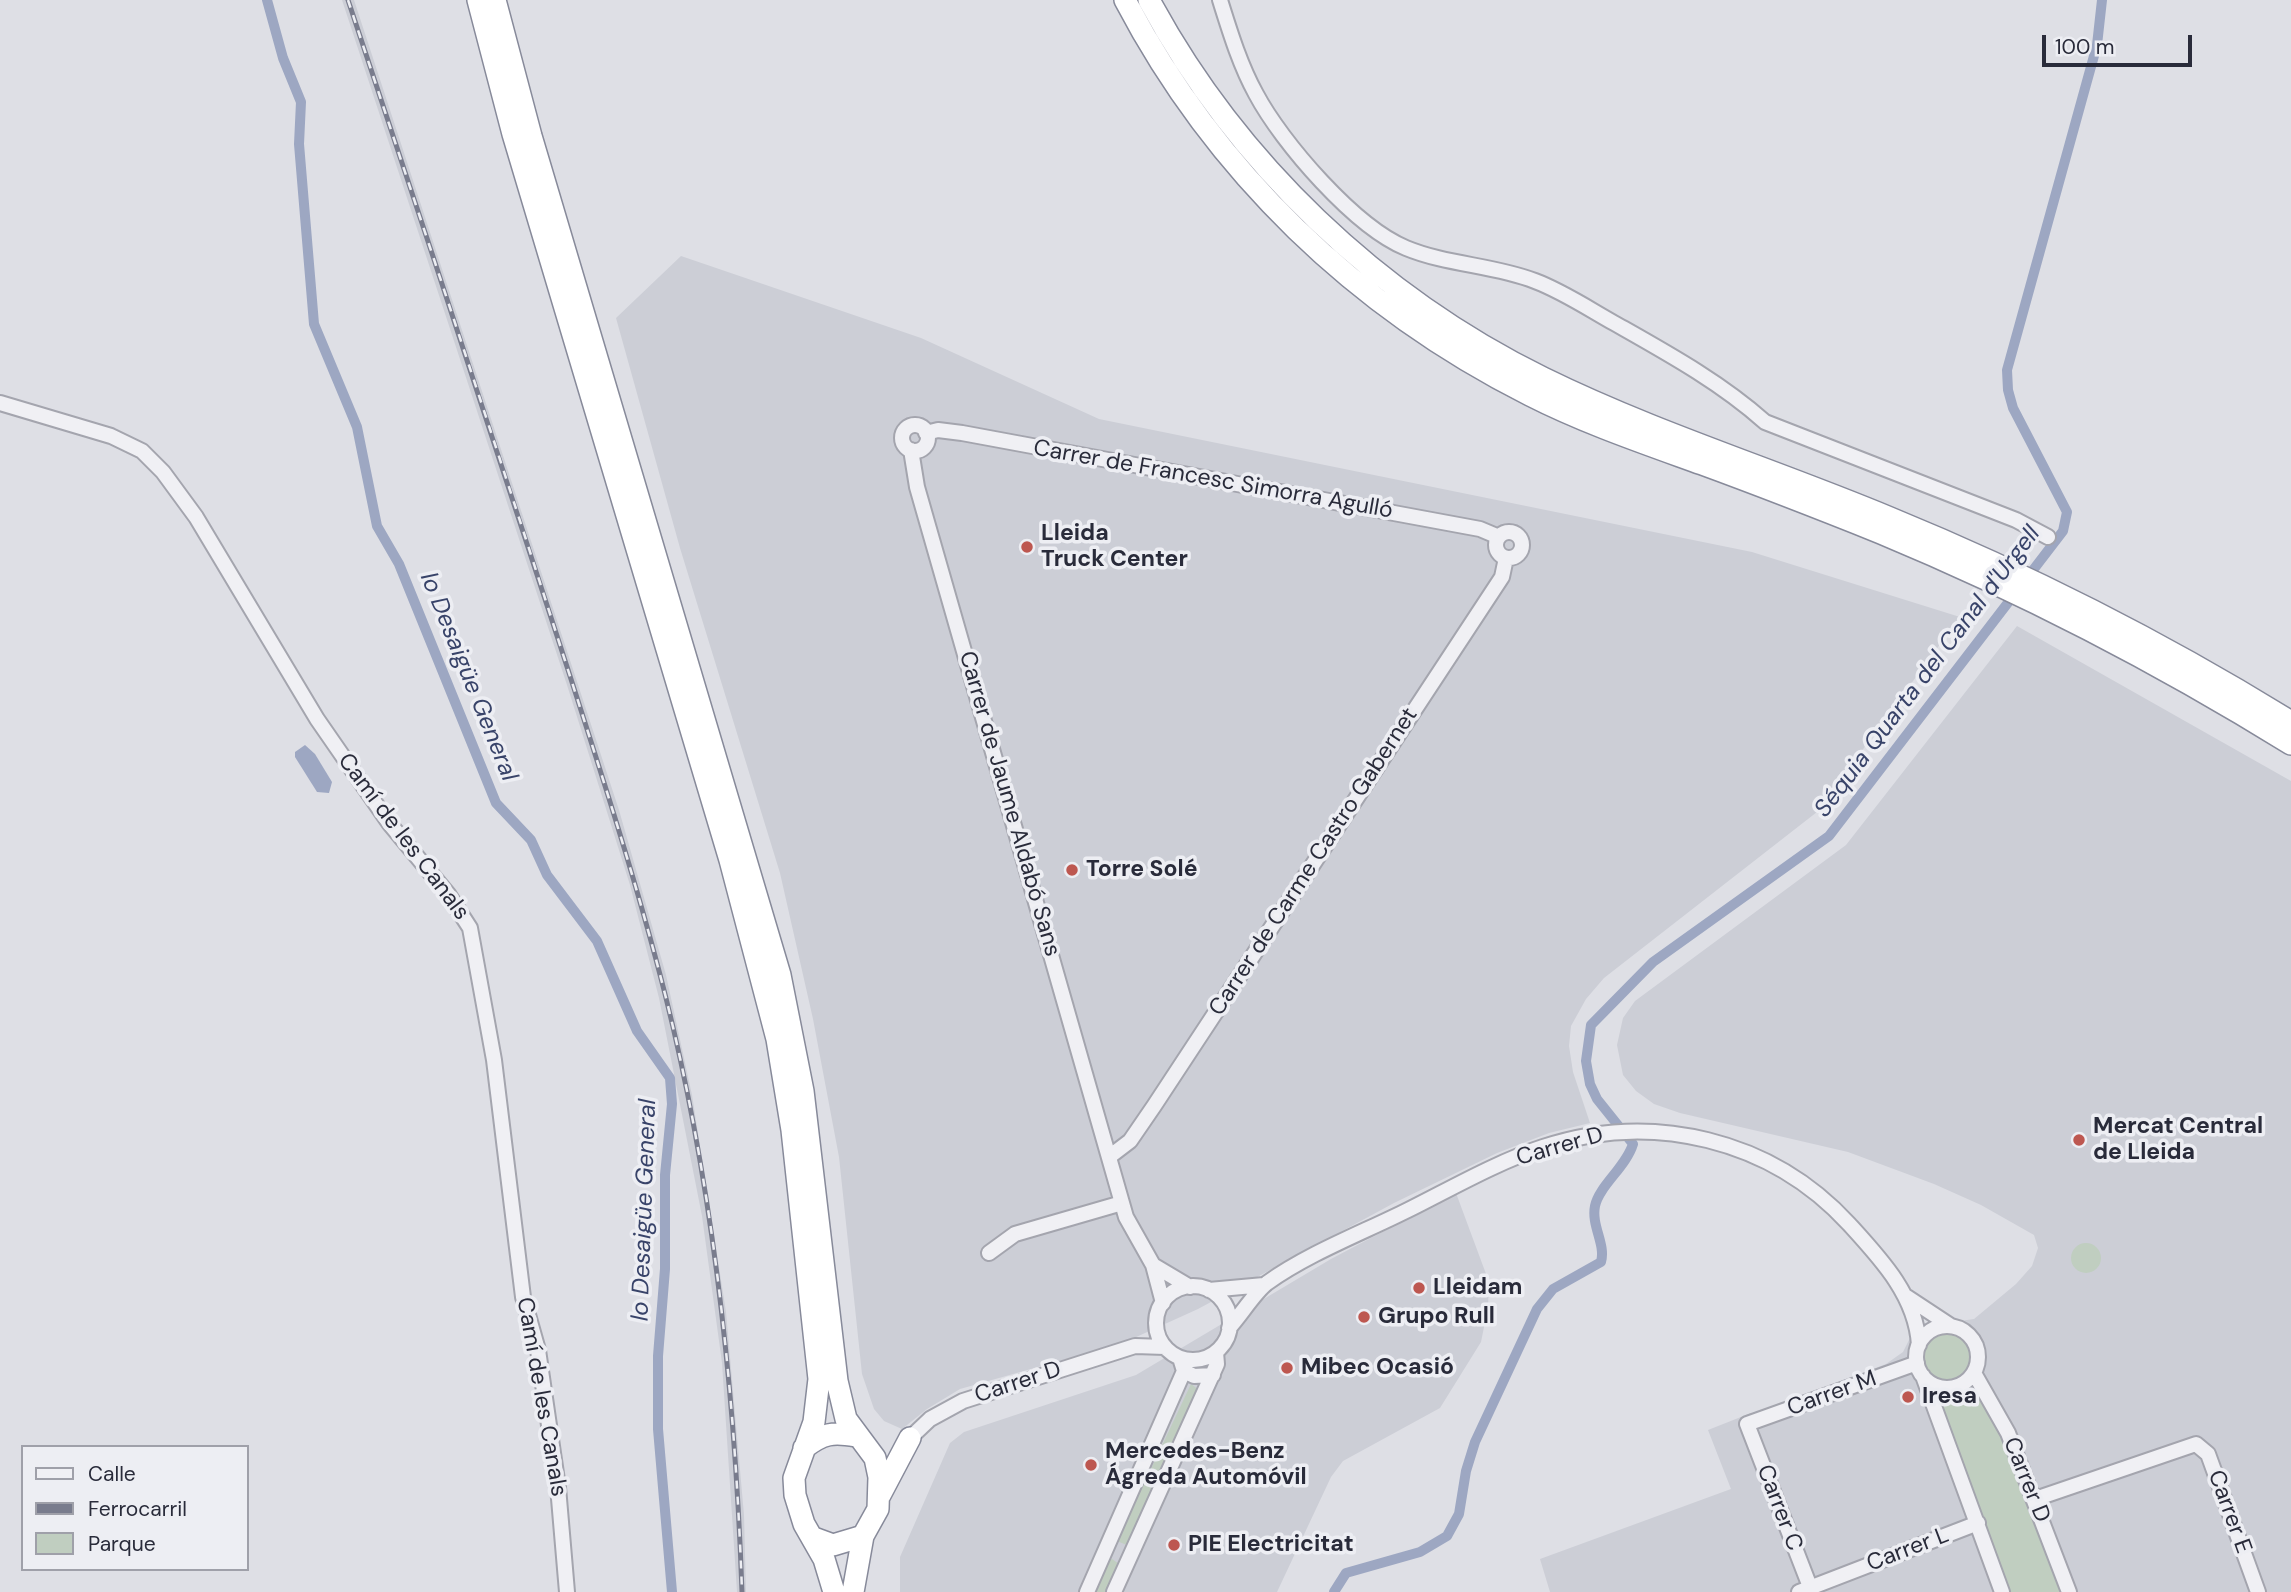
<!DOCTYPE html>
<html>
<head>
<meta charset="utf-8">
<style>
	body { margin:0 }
	#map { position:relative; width:2291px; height:1592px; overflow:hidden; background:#dedfe5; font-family:"DM Sans",sans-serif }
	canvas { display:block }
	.legend { position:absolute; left:21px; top:1445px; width:228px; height:126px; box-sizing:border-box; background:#edeef3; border:2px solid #9fa0a9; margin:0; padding:9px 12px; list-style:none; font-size:21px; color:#292b3a }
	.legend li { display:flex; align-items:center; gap:14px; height:35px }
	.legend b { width:35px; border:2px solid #9fa0a9 }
	.scale { position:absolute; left:2042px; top:35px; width:150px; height:32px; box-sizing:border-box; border:4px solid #292b3a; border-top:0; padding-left:9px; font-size:21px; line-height:24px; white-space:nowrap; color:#292b3a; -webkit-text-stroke:5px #edeef3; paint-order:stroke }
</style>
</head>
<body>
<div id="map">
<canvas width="2291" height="1592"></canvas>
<ul class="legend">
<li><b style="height:9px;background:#f0f0f4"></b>Calle</li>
<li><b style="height:9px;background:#797c8d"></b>Ferrocarril</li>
<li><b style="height:19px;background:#c0cec0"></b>Parque</li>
</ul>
<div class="scale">100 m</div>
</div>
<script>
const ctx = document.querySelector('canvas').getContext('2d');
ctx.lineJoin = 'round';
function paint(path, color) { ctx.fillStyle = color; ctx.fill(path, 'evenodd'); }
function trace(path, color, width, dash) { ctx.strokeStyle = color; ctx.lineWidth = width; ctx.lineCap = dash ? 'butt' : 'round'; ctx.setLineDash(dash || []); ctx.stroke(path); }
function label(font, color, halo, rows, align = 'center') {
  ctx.font = font + ' "DM Sans",sans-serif'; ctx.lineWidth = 7; ctx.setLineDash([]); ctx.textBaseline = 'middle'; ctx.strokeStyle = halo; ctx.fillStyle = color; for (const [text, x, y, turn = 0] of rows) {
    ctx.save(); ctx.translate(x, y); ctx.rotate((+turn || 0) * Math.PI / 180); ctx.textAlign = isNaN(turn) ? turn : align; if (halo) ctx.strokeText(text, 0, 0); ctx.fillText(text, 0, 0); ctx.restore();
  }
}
paint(new Path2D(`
	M342 0H354L619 810 666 975 692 1095 726 1312 744 1515 746 1592H737L722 1363 702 1216 659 998 630 885 567 685Z
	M681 256 921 338 1099 419 1752 552 1960 617 1817 812 1604 978 1586 999 1571 1026 1569 1046 1573 1072 1590 1123 1549 1133 1497 1153 1394 1203 1198 1309 1123 1343 960 1389 927 1409 902 1429 884 1421 874 1409 862 1374 839 1157 813 1019 780 873 680 548 616 318Z
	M2017 626 2291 781V1592H1550L1540 1559 1731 1489 1708 1430 1751 1413 1764 1418 1788 1401 1886 1364 1903 1352 1911 1336 1939 1315 1960 1321 1974 1319 2016 1284 2032 1266 2038 1248 2034 1235 1981 1205 1934 1184 1848 1152 1680 1113 1654 1104 1636 1091 1623 1075 1617 1045 1623 1018 1635 1001 1846 845Z
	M1456 1193 1489 1282 1488 1307 1481 1342 1440 1408 1343 1461 1331 1477 1277 1592H900V1557L950 1443 964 1432 1136 1375 1331 1259Z`), '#ccced6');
paint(new Path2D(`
	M2071 1258a15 15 0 1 1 30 0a15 15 0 1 1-30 0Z
	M1922 1357a24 24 0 1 1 48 0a24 24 0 1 1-48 0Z
	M1191 1384 1199 1390 1129 1546 1117 1541Z
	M1973 1386 2000 1436 2060 1592H2010L1937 1396H1956Z
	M1112 1559 1119 1564 1107 1592H1094L1106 1560Z`), '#c0cec0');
paint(new Path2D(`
	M305 745 315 754 332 782 329 793 317 792 295 757V752Z`), '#9da7c2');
trace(new Path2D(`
	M267 0 283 58 301 102 299 144 314 324 357 427 377 526 399 564 496 803 531 840 547 875 597 941 637 1031 670 1078 672 1104 665 1175V1269L658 1356V1429L672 1592
	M1334 1592 1346 1573 1420 1552 1447 1536 1459 1514 1466 1471 1475 1442 1537 1309 1553 1289 1601 1262C1606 1244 1591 1226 1595 1206 1599 1186 1626 1167 1633 1144L1597 1099 1590 1084 1586 1061 1591 1025 1653 962 1829 836 2063 531 2067 512 2013 408 2008 390 2007 370 2097 45 2102 0`), '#9da7c2', 10);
const minor = new Path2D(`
	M1220 0C1230 32 1240 65 1256 94 1282 143 1355 227 1406 248 1447 265 1494 265 1535 281 1562 291 1589 309 1614 323 1667 353 1720 382 1765 422L2016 520 2048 537
	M0 403 111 436 142 451 163 472 196 517 317 719 389 823 448 894 470 928 494 1060 523 1297 538 1350 558 1487 567 1592
	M902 438a13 13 0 1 1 26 0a13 13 0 1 1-26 0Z
	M926 433 938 430 962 433 1480 529 1499 537
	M911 450 917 487 1126 1217 1153 1265 1163 1303
	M1496 545a13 13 0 1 1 26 0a13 13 0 1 1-26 0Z
	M1109 1157 1130 1141 1154 1106 1502 577 1506 558
	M989 1253 1015 1234 1122 1203
	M1153 1265 1190 1287
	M1156 1323a37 37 0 1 1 74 0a37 37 0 1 1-74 0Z
	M1209 1290 1264 1285
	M1907 1297 1951 1326
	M1916 1357a31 31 0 1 1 62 0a31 31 0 1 1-62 0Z
	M1229 1328C1241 1315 1255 1292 1267 1283 1309 1253 1362 1233 1408 1210 1452 1188 1497 1162 1543 1147 1652 1111 1771 1139 1849 1224 1881 1259 1916 1296 1919 1345
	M1184 1371 1194 1376 1213 1375
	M1974 1373 2008 1433 2069 1592
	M1923 1376 2002 1592
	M910 1438 930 1419 963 1401 1135 1346 1165 1347
	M2035 1499 2196 1444 2208 1454 2258 1592
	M1087 1592 1184 1371 1180 1358
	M1114 1592 1217 1364 1216 1352
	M1799 1592 1978 1523
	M1812 1592 1747 1424 1917 1363`);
const highway = new Path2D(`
	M478 0 513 134 730 860 777 1039 792 1130 819 1379 814 1422 794 1478 795 1495 804 1524 824 1559 834 1592
	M495 0 531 136 780 975 803 1091 837 1381 846 1419 875 1458 879 1477 878 1509 863 1536 853 1592
	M1125 0C1215 172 1357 308 1530 395 1585 423 1644 443 1702 464 1762 486 1821 509 1881 533 2023 592 2160 663 2291 744
	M1149 0C1236 162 1378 297 1543 378 1655 433 1775 470 1890 518 2029 575 2163 643 2291 722
	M804 1448C823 1433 833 1432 856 1436
	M880 1495 910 1438
	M814 1538 833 1545 863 1536`);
trace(minor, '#a4a5ae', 18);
trace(highway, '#878a9a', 24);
trace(minor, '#f0f0f4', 14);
trace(highway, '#fff', 21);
const rail = new Path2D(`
	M348 0C419 215 491 429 560 645 597 760 635 876 665 994 714 1189 735 1392 742 1592`);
trace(rail, '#797c8d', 5);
trace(rail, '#edeef3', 2.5, [8]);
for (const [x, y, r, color] of [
	[1027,547,7,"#bd5750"],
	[1072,870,7,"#bd5750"],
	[2079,1140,7,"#bd5750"],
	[1419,1288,7,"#bd5750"],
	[1364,1317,7,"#bd5750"],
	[1287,1368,7,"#bd5750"],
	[1908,1397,7,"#bd5750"],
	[1091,1465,7,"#bd5750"],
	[1174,1545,7,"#bd5750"]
]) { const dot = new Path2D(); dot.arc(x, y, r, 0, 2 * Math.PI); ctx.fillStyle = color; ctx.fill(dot); trace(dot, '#edeef3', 2.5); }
label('23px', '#292b3a', '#edeef3', [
	["Carrer de Francesc Simorra Agulló",1213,480,10],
	["Carrer de Jaume Aldabó Sans",1009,804,74],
	["Camí de les Canals",403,837,53],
	["Carrer de Carme Castro Gabernet",1314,862,-57],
	["Carrer D",1560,1147,-16],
	["Carrer D",1018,1383,-18],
	["Carrer M",1832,1394,-20],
	["Camí de les Canals",541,1397,80],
	["Carrer D",2026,1480,68],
	["Carrer C",1779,1508,69],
	["Carrer E",2229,1512,70],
	["Carrer L",1908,1550,-21]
]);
label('bold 23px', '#292b3a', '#edeef3', [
	["Lleida",1041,534],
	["Truck Center",1041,560],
	["Torre Solé",1086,870],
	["Mercat Central",2093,1127],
	["de Lleida",2093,1153],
	["Lleidam",1433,1288],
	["Grupo Rull",1378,1317],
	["Mibec Ocasió",1301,1368],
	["Iresa",1922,1397],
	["Mercedes-Benz",1105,1452],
	["Ágreda Automóvil",1105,1478],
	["PIE Electricitat",1188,1545]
], 'left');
label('italic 24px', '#384369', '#edeef3', [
	["Séquia Quarta del Canal d'Urgell",1928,672,-53],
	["lo Desaigüe General",468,677,68],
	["lo Desaigüe General",645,1210,-88]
]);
</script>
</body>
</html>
